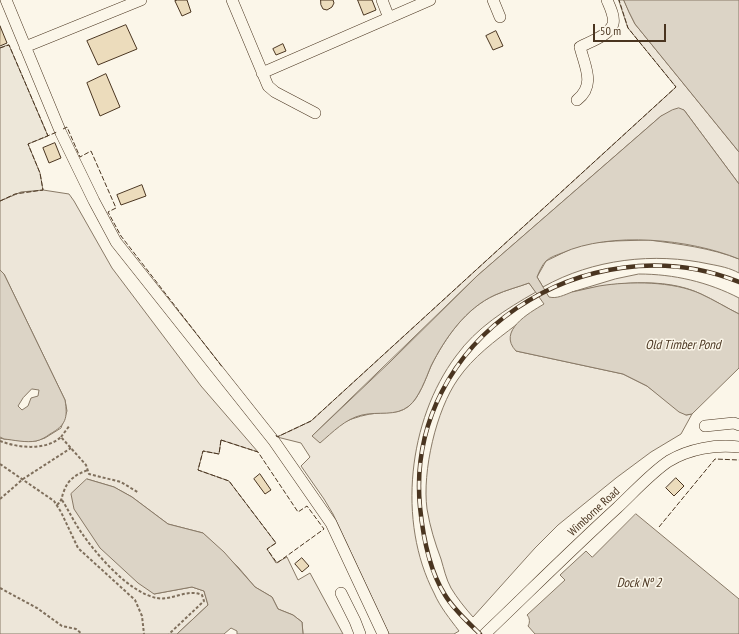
<!DOCTYPE html>
<html>
<head>
<meta charset="utf-8">
<style>
	body { margin:0 }
	#map { position:relative; width:739px; height:634px; overflow:hidden; background:#fbf6e9; font-family:"PT Sans Narrow",sans-serif }
	canvas { display:block }
	.scale { position:absolute; left:593px; top:24px; width:73px; height:18px; box-sizing:border-box; border:2px solid #4a3520; border-top:0; padding-left:5px; font-size:12px; line-height:14px; white-space:nowrap; color:#4a3520; -webkit-text-stroke:3px #fbf6e9; paint-order:stroke }
</style>
</head>
<body>
<div id="map">
<canvas width="739" height="634"></canvas>
<div class="scale">50 m</div>
</div>
<script>
const ctx = document.querySelector('canvas').getContext('2d');
ctx.lineJoin = 'round';
function paint(path, color) { ctx.fillStyle = color; ctx.fill(path, 'evenodd'); }
function trace(path, color, width, dash) { ctx.strokeStyle = color; ctx.lineWidth = width; ctx.lineCap = dash ? 'butt' : 'round'; ctx.setLineDash(dash || []); ctx.stroke(path); }
function label(font, color, halo, rows, align = 'center') {
  ctx.font = font + ' "PT Sans Narrow",sans-serif'; ctx.lineWidth = 3; ctx.setLineDash([]); ctx.textBaseline = 'middle'; ctx.strokeStyle = halo; ctx.fillStyle = color; for (const [text, x, y, turn = 0] of rows) {
    ctx.save(); ctx.translate(x, y); ctx.rotate((+turn || 0) * Math.PI / 180); ctx.textAlign = isNaN(turn) ? turn : align; if (halo) ctx.strokeText(text, 0, 0); ctx.fillText(text, 0, 0); ctx.restore();
  }
}
const green = new Path2D(`
	M619 0H624L629 12 635 24 739 152V184L684 110 661 116 477 276 312 436C334 427 354 415 378 413 390 412 399 414 409 406 419 398 426 378 431 366 445 338 466 308 495 295 506 290 518 287 529 283L536 292C506 309 476 328 456 356 408 420 397 522 434 593 440 607 450 619 459 631L454 634H389L333 514 324 499 301 466 310 457 301 443 277 437 311 421 676 87 628 28Z
	M43 190 69 194 74 201 112 268 201 386 258 452 221 440 219 454 203 451 198 470 229 481 276 543 267 549 276 563 287 557 298 580 310 573 343 634H303L302 622 293 615 278 609 272 597 255 587 238 567 203 533 168 524 132 497 114 487 87 479 154 594 192 587 204 591 208 605 177 634H0V438L4 439 36 441 45 438 61 428 67 411 65 400 4 274 0 270V201L21 192Z
	M649 240C679 244 711 248 739 259V273C730 268 720 266 709 264 654 252 593 259 543 287L537 277 546 261 573 248 590 243 615 241Z
	M639 274C674 274 708 282 739 298V314C727 308 714 300 701 294 664 276 611 283 572 292L615 279Z
	M516 325 512 332 516 351 623 374 647 386 686 415 692 414 681 434 651 452 616 478 558 525 535 548 473 617C465 608 457 598 451 588 446 579 444 569 441 559 435 543 430 527 427 509 422 472 436 410 458 379 473 357 495 341 516 325Z`);
paint(green, '#ede6d9');
trace(green, '#887966', 1);
const parking = new Path2D(`
	M9 45 48 136 28 144 40 173 43 190 21 192 0 201V48Z`);
paint(parking, '#ede7d9');
trace(parking, '#887966', 1);
const water = new Path2D(`
	M624 0H739V152L635 24 629 12Z
	M679 108 684 110 739 184V259C690 239 611 231 562 253 557 255 550 257 546 261 542 265 539 272 537 277L549 297C557 299 564 295 572 292 581 290 590 288 599 286 630 281 673 281 701 294 714 300 727 308 739 314V368L692 414 686 415 679 412 647 386 623 374 516 351C497 331 529 313 544 304L529 283C518 287 506 290 495 295 466 308 445 338 431 366 426 378 419 398 409 406 395 417 379 411 362 415 345 419 333 432 320 443L312 436 390 362 477 276 661 116 672 110Z
	M0 270 4 274 65 400C68 418 66 425 50 434 46 437 41 440 36 441 26 443 14 440 4 439L0 437ZM32 389 39 390 38 396 31 398 28 406 22 410 18 406 23 398Z
	M87 479 114 487 132 497 168 524 203 533 224 552 255 587 272 597 278 609 293 615 302 622 303 634H237V631L231 628 224 634H177L208 605 204 591 192 587 154 594 138 583 100 548 74 509 71 494Z
	M636 514 739 599V634H535L528 626C530 623 530 618 527 615L565 580 560 575 586 551 592 557Z`);
paint(water, '#dcd4c6');
trace(water, '#887966', 1);
const building = new Path2D(`
	M178 0H187L191 12 182 16 175 1Z
	M321 0H333L334 3 332 7 327 10 323 9 321 5Z
	M358 0H372L376 10 364 15Z
	M126 25 137 49 98 65 87 41Z
	M0 26 7 43 0 46Z
	M496 31 503 46 493 50 486 36Z
	M283 44 286 51 276 55 273 49Z
	M106 74 120 107 100 116 87 83Z
	M55 143 61 158 49 163 43 148Z
	M142 185 146 196 121 205 117 195Z
	M260 474 271 490 265 494 254 479Z
	M676 478 684 486 674 496 666 488Z
	M302 558 309 566 302 572 295 564Z`);
paint(building, '#ecdcbc');
trace(building, '#4a3520', 1);
const minor = new Path2D(`
	M6 0 61 133 94 201 116 242 274 441 331 523 383 634
	M232 0 268 86 275 92 315 113
	M382 0 389 18
	M493 0 500 17
	M25 47 141 0
	M262 73 430 0
	M577 100C596 85 585 67 580 47 589 42 609 36 613 24 615 17 610 7 607 0
	M705 426 734 423 739 425
	M341 593 355 621 360 634
	M485 634C529 592 572 549 617 508 632 494 652 472 669 461 689 449 716 444 739 447`);
trace(minor, '#4a3520', 12);
trace(new Path2D(`
	M61 437 70 425
	M0 441C19 448 45 451 61 437L86 465 89 474 121 482 139 493
	M0 464 54 501 61 512 78 548 135 600 142 616 144 634
	M0 499 23 479 71 448
	M62 500C69 511 74 522 81 532 96 554 129 593 157 598 172 601 188 588 202 595L204 601 169 634
	M57 505C63 499 61 498 64 491 68 479 77 474 88 470
	M0 588 37 608 62 626 76 629 82 634`), '#7f6f5c', 2, [3, 2]);
trace(minor, '#fbf6e9', 11);
const rail = new Path2D(`
	M480 634C468 622 454 610 445 595 429 570 423 537 420 507 404 338 587 221 739 282`);
trace(rail, '#4a3520', 4.5);
trace(rail, '#fbf6e9', 3, [9]);
trace(new Path2D(`
	M0 48 9 45 48 136
	M63 129 67 127 80 157 91 151 116 208 108 212 121 236 223 368
	M0 201 15 194 43 190 40 173 28 144 57 132
	M276 435 277 437 311 421 676 87 628 28 619 0
	M221 440 258 452 298 512 307 506 324 529 277 563 267 549 276 543 229 481 198 470 203 451 219 454Z
	M659 527 715 459 739 460`), '#4a3520', 1, [5, 2]);
label('12px', '#4a3520', '#fbf6e9', [
	["Wimborne Road",594,512,-43]
]);
label('italic 13px', '#4a3520', '#fbf6e9', [
	["Old Timber Pond",683,345],
	["Dock Nº 2",639,583]
]);
</script>
</body>
</html>
